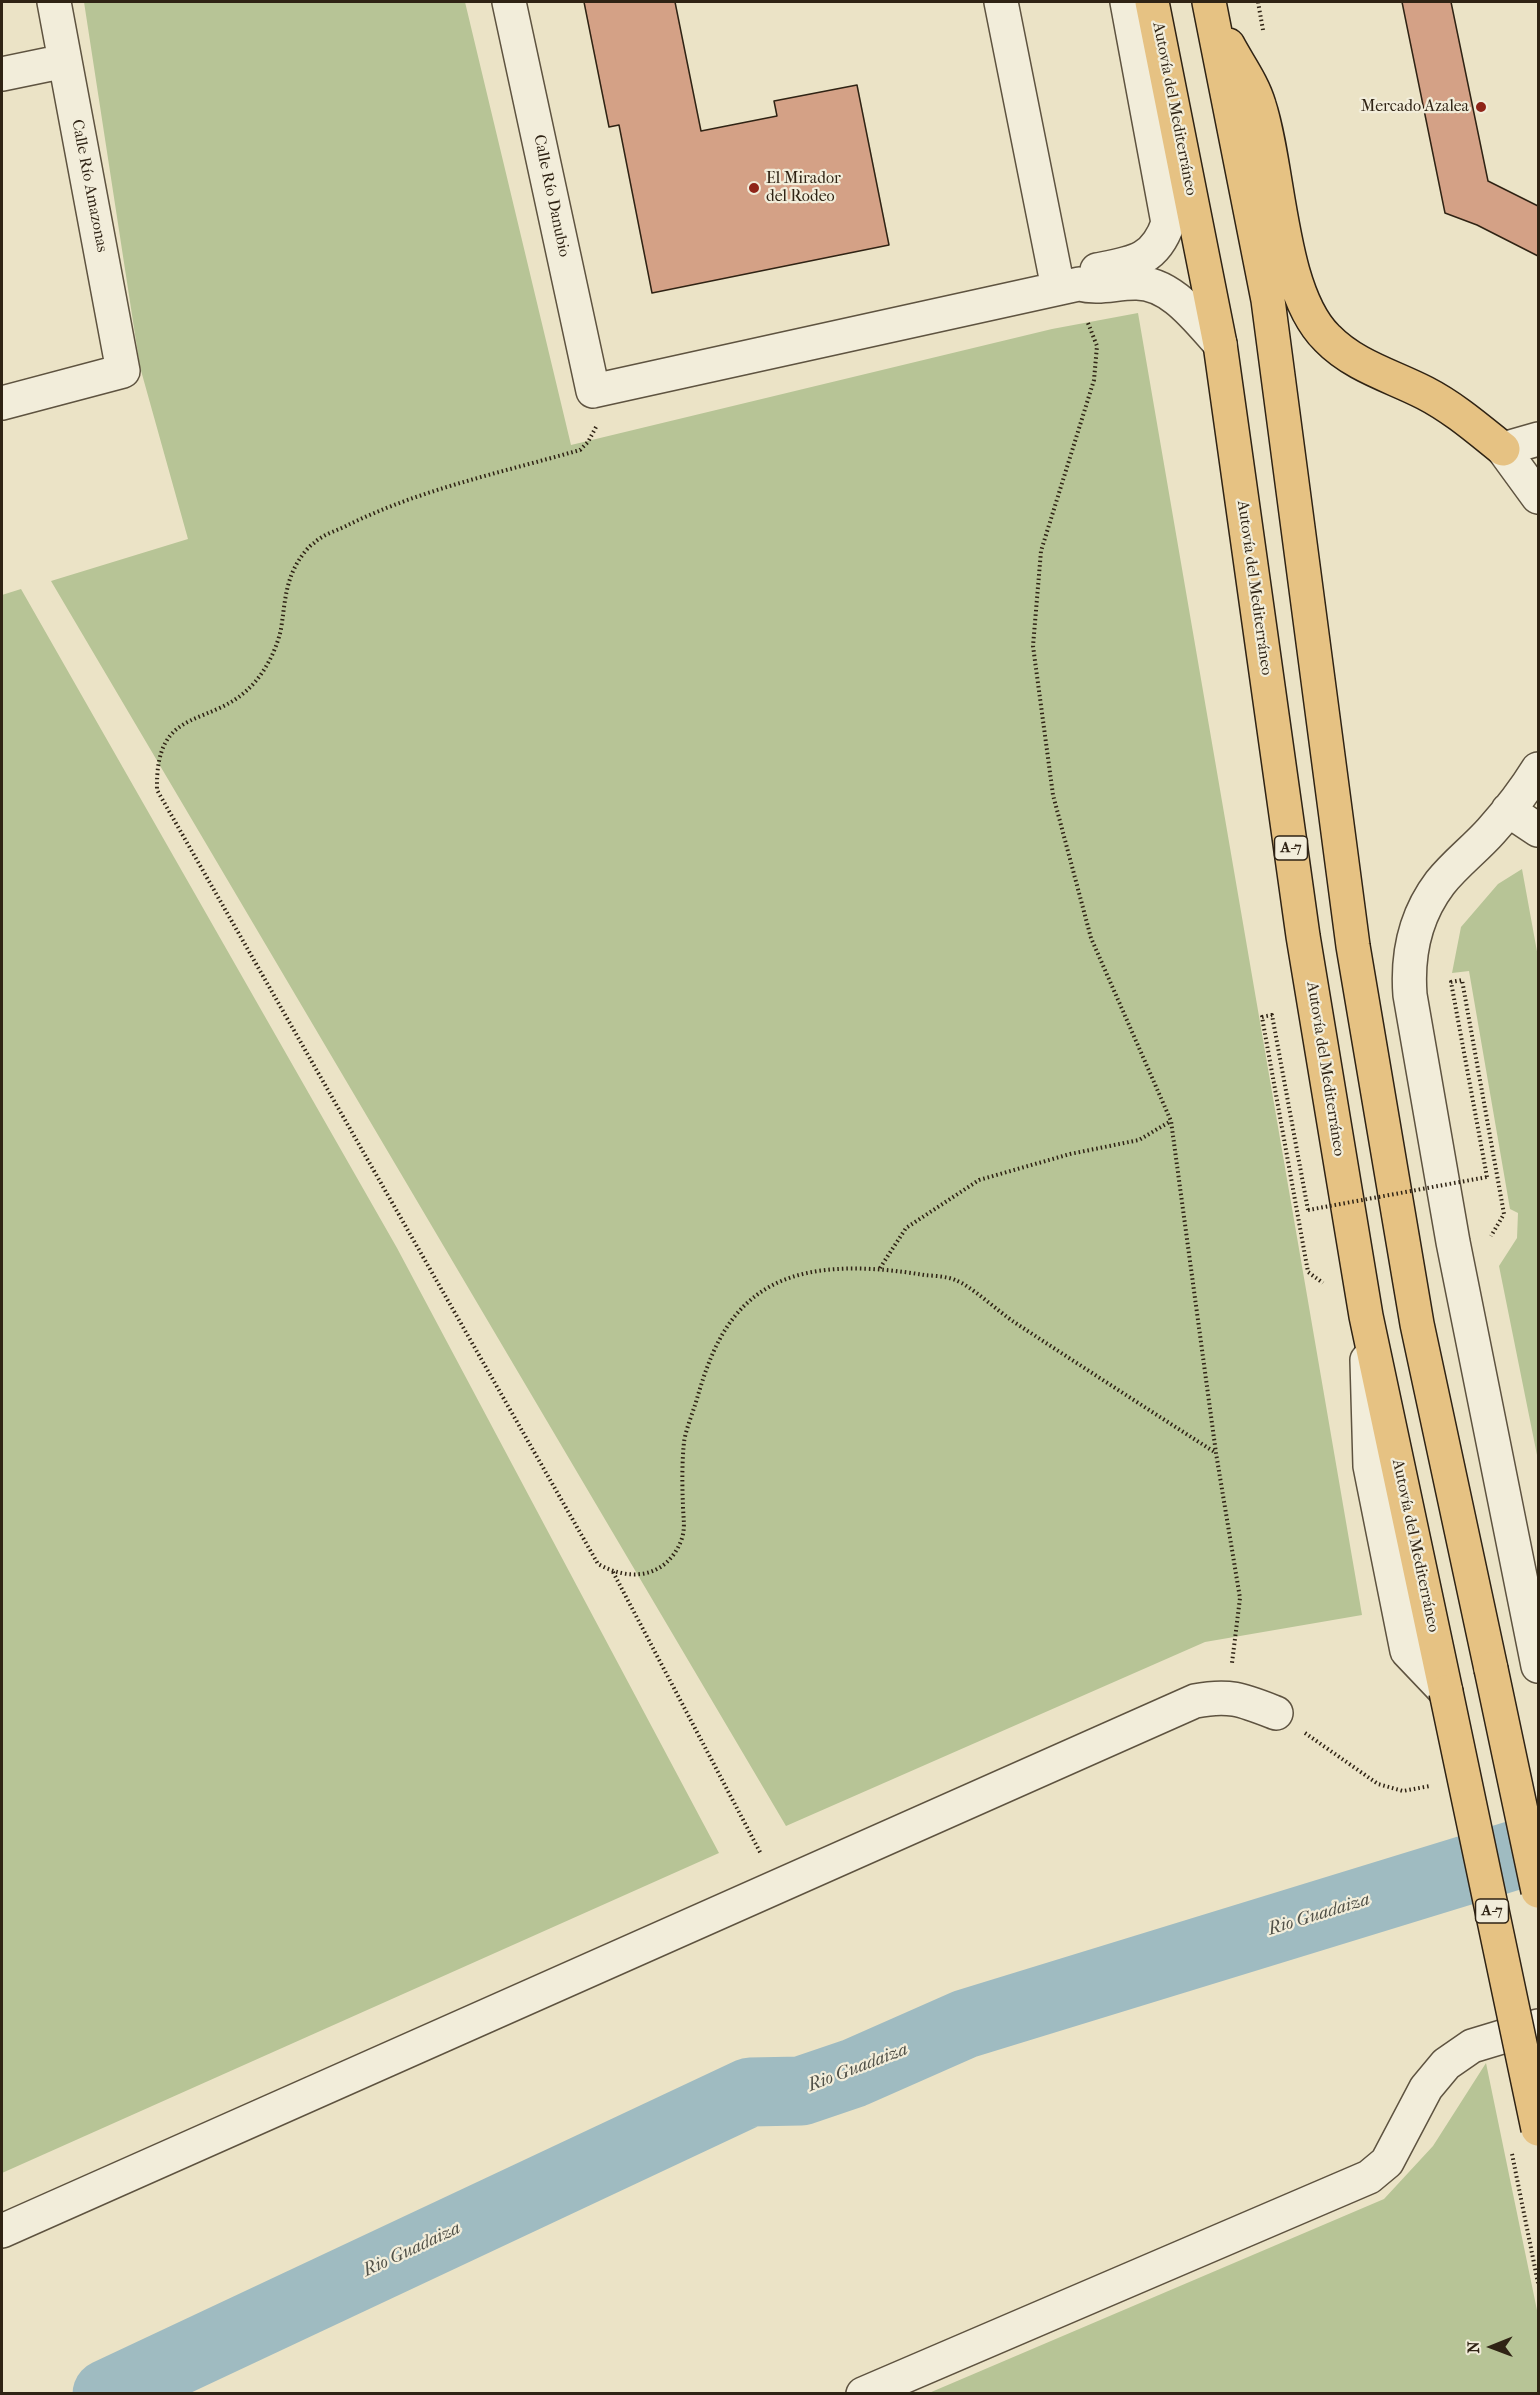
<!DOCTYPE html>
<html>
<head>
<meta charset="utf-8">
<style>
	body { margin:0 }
	#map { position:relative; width:1540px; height:2395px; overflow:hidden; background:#ebe3c6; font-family:"IM FELL French Canon",serif }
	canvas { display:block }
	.frame { position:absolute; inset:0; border:3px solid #2f2314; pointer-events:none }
	.north { position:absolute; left:1462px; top:2317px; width:60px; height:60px; -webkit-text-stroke:4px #f2edda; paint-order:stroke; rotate:269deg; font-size:16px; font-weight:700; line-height:24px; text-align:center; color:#2f2314 }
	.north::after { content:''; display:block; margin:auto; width:21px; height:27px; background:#2f2314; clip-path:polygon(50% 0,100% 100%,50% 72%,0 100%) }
</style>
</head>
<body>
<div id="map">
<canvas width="1540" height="2395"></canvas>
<div class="frame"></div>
<div class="north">N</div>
</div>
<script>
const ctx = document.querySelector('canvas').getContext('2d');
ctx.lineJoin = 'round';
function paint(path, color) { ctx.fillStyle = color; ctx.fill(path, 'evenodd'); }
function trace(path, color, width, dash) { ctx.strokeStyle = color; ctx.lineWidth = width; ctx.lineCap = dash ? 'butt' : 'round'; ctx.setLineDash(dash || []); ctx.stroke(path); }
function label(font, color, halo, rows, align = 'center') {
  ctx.font = font + ' "IM FELL French Canon",serif'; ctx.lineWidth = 4.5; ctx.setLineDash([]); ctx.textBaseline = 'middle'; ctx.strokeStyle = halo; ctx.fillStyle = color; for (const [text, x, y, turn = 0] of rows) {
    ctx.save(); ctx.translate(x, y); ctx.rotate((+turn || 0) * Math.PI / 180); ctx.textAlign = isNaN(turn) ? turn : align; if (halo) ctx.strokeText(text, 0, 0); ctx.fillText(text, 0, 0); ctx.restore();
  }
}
paint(new Path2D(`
	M84 2H465L571 445 1052 329 1138 313 1362 1615 1205 1642 786 1826 51 581 188 539 140 367Z
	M21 589 397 1248 719 1853 2 2173V595Z
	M1522 869 1538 957V1460L1499 1266 1517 1238 1518 1213 1510 1209 1469 971 1452 973 1461 927 1498 884Z
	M1486 2063 1538 2315V2393H929L1384 2199 1433 2146Z`), '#b7c496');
trace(new Path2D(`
	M107 2394 750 2092 801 2091 854 2073 965 2024 1538 1848`), '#9fbbc1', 69);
const building = new Path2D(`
	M584 2H675L701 131 777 116 774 101 857 85 889 245 652 293 619 125 609 127Z
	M1402 2H1451L1488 181 1538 206V256L1477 225 1445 213Z`);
paint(building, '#d4a186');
trace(building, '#2f2314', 1.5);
const minor = new Path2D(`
	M509 2 593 391 1079 284C1099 289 1115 283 1135 283 1171 282 1198 320 1220 344
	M1001 2 1058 288
	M2 74 65 61
	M1097 270C1133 263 1155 261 1168 223L1127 2
	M2 403 123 371 54 2
	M1538 439 1503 449 1538 497
	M1538 769C1525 790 1508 812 1491 831 1475 849 1455 864 1440 883 1415 916 1407 955 1410 995L1453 1242 1538 1666
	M1508 810 1538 830
	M1367 1360 1370 1466 1407 1651 1446 1692
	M2 2231 1195 1701C1230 1694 1243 1700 1276 1713
	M863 2394 1369 2177 1387 2162 1426 2088 1446 2064 1472 2046 1538 2026`);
const highway = new Path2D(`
	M1152 2 1220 344 1303 936 1366 1316 1446 1692
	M1209 2 1268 300 1353 946 1417 1324 1491 1669
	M1228 45C1238 64 1253 84 1259 105 1280 169 1279 291 1327 338 1354 366 1392 376 1425 393 1454 408 1478 429 1503 449`);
trace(minor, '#5e5340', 36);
trace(highway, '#2f2314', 36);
trace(new Path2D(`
	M1258 2 1263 30
	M1088 323 1097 346 1094 380 1041 551 1033 646 1053 795 1091 938 1171 1121 1216 1453 1240 1598 1232 1663
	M596 427 588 442 580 450C503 472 422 489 350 524 339 530 323 534 314 543 308 547 303 554 299 560 285 582 285 604 281 629 277 648 267 668 255 682 213 731 155 701 157 790L598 1564C630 1582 666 1578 681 1541 686 1528 683 1518 683 1505 682 1485 682 1462 684 1442 686 1429 692 1415 696 1402 709 1357 725 1312 769 1287 813 1262 876 1267 924 1275 934 1276 946 1276 955 1280 970 1285 999 1312 1014 1322 1081 1366 1149 1410 1216 1453
	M1487 1177 1451 982 1462 980 1504 1214 1491 1236
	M1308 1210 1272 1015 1262 1017 1308 1272 1323 1283
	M880 1268 906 1228 979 1180 1070 1154 1139 1140 1171 1121
	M613 1572 761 1854
	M1305 1733 1378 1784 1403 1791 1430 1786
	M1512 2154 1538 2283`), '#2f2314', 4, [1.5, 3]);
trace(minor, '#f2edda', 33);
trace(highway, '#e6c283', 33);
const highwayBridge = new Path2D(`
	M1491 1669 1538 1891
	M1446 1692 1538 2129`);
trace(highwayBridge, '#2f2314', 36, []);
trace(new Path2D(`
	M1308 1210 1487 1177`), '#2f2314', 4, [1.5, 3]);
trace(highwayBridge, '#e6c283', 33);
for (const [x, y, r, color] of [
	[1481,107,6,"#8f2418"],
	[754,188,6,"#8f2418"]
]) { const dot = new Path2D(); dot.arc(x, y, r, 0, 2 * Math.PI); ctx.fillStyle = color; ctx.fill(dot); trace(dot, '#f2edda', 2); }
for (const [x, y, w] of [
	[1291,848,33],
	[1492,1911,33]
]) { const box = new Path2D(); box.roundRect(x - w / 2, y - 12, w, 24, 4.5); ctx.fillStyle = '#f2edda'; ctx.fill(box); trace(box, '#2f2314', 1.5); }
label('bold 15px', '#2f2314', null, [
	["A-7",1291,848],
	["A-7",1492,1911]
]);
label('16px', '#2f2314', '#f2edda', [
	["Mercado Azalea",1469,107],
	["El Mirador",766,179,"left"],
	["del Rodeo",766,197,"left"]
], 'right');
label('16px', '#2f2314', '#f2edda', [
	["Autovía del Mediterráneo",1174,109,79],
	["Calle Río Amazonas",89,186,79],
	["Calle Río Danubio",551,196,78],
	["Autovía del Mediterráneo",1254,588,82],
	["Autovía del Mediterráneo",1325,1069,81],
	["Autovía del Mediterráneo",1415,1546,78]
]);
label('italic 18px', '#515148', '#f2edda', [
	["Rio Guadaiza",1319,1915,-17],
	["Rio Guadaiza",858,2068,-21],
	["Rio Guadaiza",412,2250,-25]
]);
</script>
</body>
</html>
